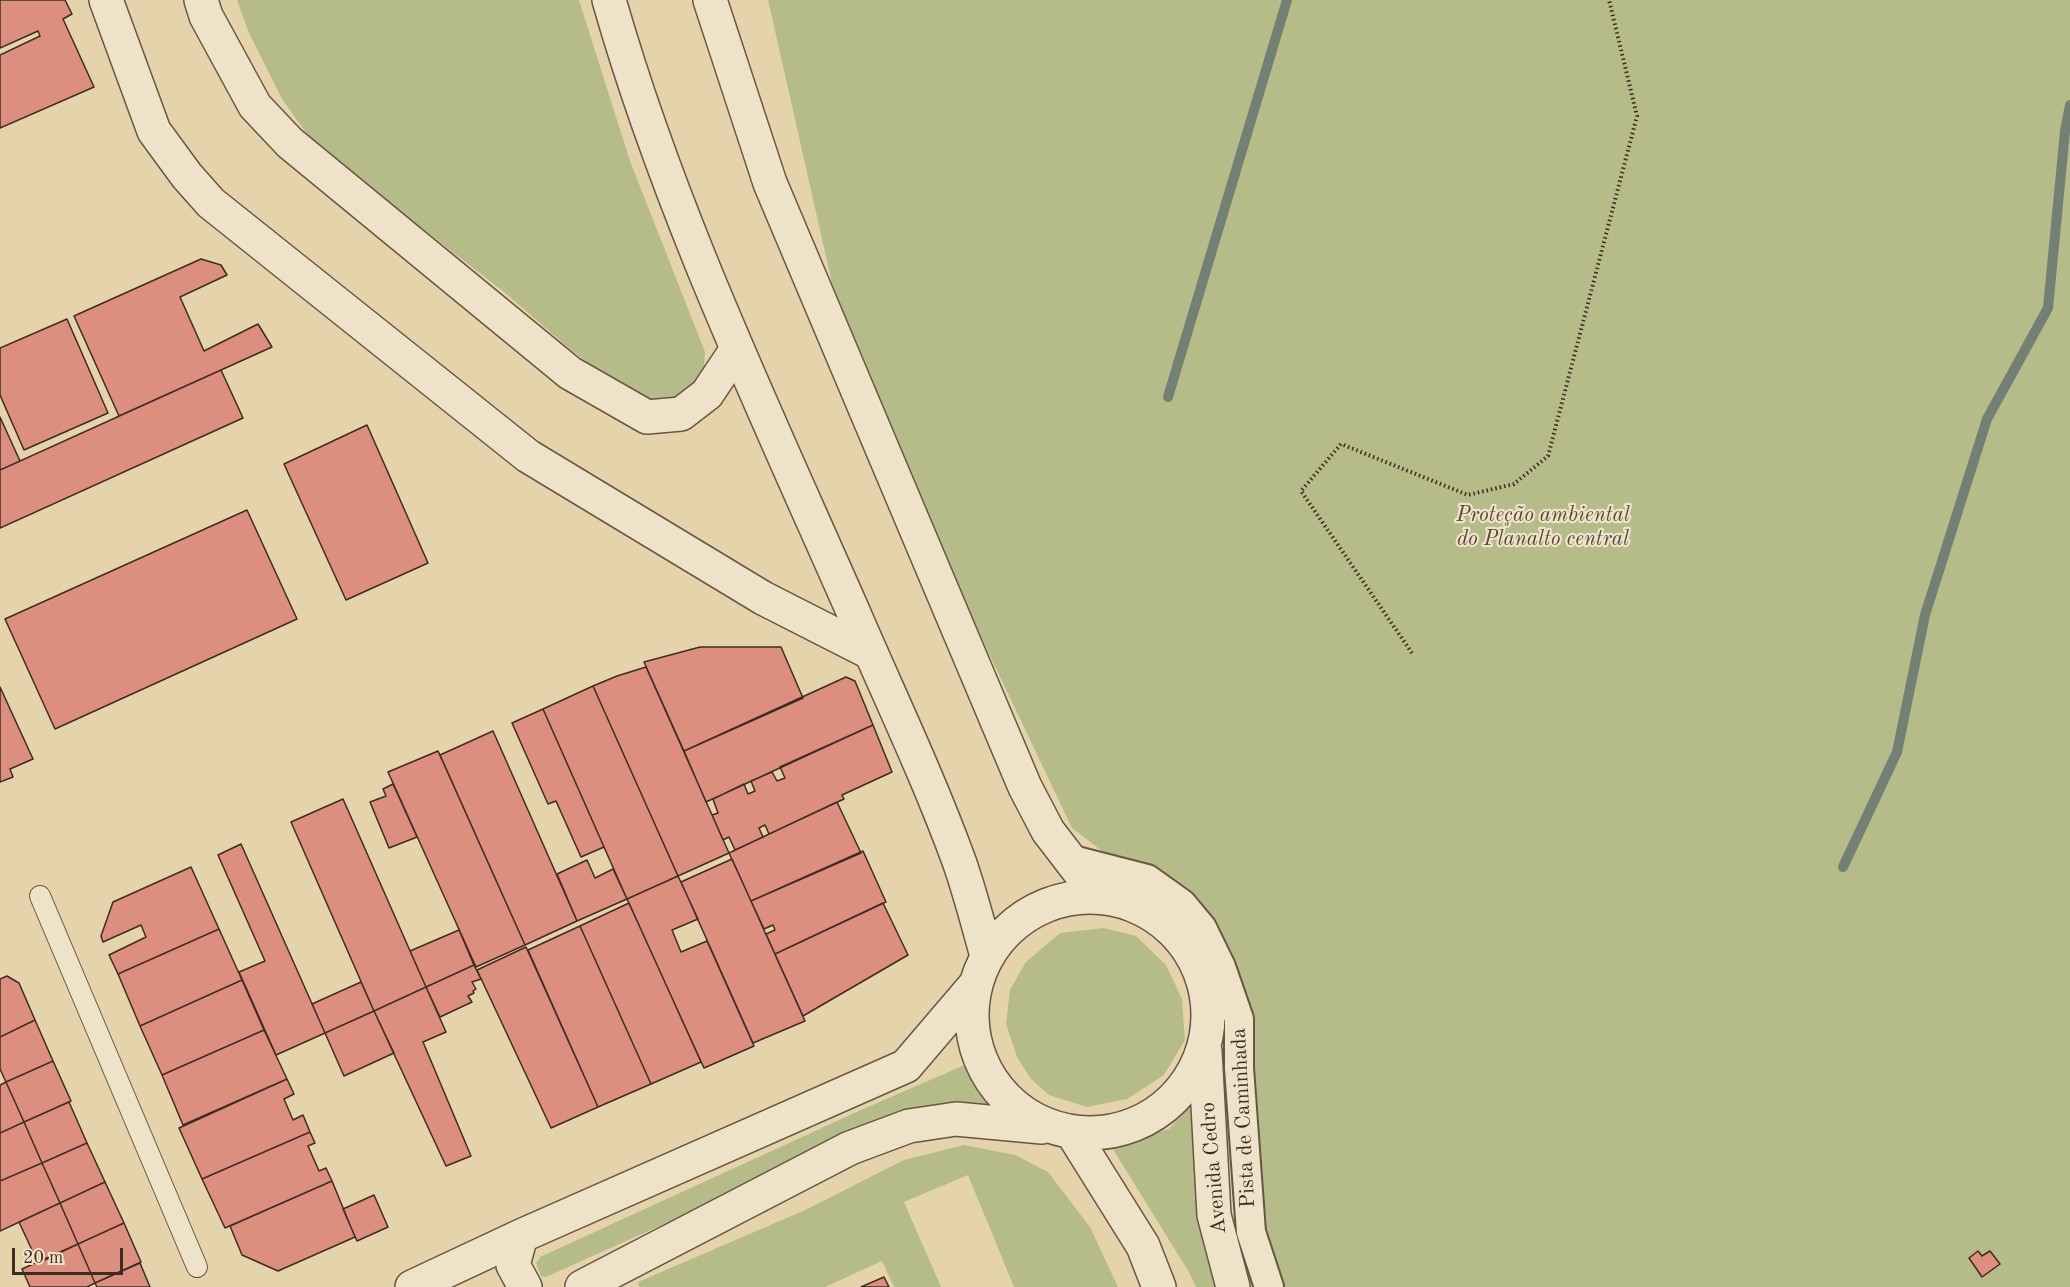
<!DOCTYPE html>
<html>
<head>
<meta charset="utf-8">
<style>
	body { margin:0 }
	#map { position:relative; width:2070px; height:1287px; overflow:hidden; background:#e5d3ab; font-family:"Old Standard TT",serif }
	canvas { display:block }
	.scale { position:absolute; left:12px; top:1248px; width:111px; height:27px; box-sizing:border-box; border:3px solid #402b23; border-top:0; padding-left:8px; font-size:18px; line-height:21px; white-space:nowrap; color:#402b23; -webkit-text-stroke:4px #eee2c8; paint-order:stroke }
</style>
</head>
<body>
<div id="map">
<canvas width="2070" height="1287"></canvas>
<div class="scale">20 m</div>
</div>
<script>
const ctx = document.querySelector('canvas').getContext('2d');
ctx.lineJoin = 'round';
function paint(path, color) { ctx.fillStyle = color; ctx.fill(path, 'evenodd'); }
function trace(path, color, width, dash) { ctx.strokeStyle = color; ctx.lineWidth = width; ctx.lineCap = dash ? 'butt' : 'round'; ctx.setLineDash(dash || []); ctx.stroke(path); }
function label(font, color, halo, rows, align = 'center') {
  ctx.font = font + ' "Old Standard TT",serif'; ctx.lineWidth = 4.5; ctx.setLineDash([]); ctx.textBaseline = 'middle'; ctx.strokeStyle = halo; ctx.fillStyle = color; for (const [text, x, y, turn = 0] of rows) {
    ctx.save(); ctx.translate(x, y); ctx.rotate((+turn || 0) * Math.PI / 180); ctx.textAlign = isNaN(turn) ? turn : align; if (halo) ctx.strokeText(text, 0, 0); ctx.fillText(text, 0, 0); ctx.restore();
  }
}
paint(new Path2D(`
	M237 0H579L630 161 705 352 704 369 694 384 682 395 666 404 630 397 563 343 504 292 315 145 282 99 249 33Z
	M768 0H2070V1287H1269L1239 1068 1202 928 1072 828 934 538 839 314Z
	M1104 928 1136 936 1166 965 1182 999 1185 1040 1164 1075 1127 1099 1087 1107 1049 1095 1031 1079 1017 1057 1006 1024 1010 990 1026 962 1060 933Z
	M967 1064 982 1094 1001 1112 835 1147 546 1277 541 1276 536 1263 540 1257 861 1110Z
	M1192 1104 1218 1287H1196L1190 1274 1111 1146 1169 1129Z
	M964 1145 1015 1155 1048 1172 1090 1227 1118 1287H1014L968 1175 904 1202 941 1287H894L882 1261 825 1287H639L638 1282 803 1211 904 1160Z`), '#b5bc89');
trace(new Path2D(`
	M1168 397 1287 0
	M1843 867 1897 752 1925 615 1987 419 2048 308 2065 131 2070 105`), '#748073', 10);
const building = new Path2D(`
	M0 0H65L72 14 63 19 94 87 0 128V55L40 36 38 31 0 48Z
	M201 259 221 265 227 275 180 297 204 351 258 324 272 347 119 416 74 316Z
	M67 319 108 413 24 450 0 395V348Z
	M221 370 243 418 0 528V470Z
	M0 417 20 461 0 470Z
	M367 425 428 563 346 600 284 464Z
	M247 510 297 619 55 729 5 619Z
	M700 647H781L803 698 684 751 644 662Z
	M646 667 729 853 678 876 593 686 617 676Z
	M846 677 855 681 873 725 706 802 684 751Z
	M593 686 678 876 627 899 543 709Z
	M0 687 33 759 10 769 13 777 0 782Z
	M543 709 604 847 581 857 556 801 548 804 512 723Z
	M873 725 892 772 842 795 844 799 769 834 765 825 759 828 763 837 735 850 729 837 723 840 712 815 718 813 713 799 744 784 748 794 755 791 751 781 772 772 777 781 785 778 780 767Z
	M493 731 577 921 525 945 440 755Z
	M438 751 525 945 476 967 388 772Z
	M393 784 417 837 389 848 370 802 386 796 383 789Z
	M343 799 426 987 374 1011 291 822Z
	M837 802 861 853 751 901 729 853Z
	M241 844 325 1033 276 1055 239 972 265 961 218 855Z
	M863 851 886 902 775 954 766 934 775 930 773 925 764 929 751 901Z
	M732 859 805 1021 753 1043 681 882Z
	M587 860 595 878 613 869 627 899 577 921 557 874Z
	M191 867 219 929 118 974 109 955 146 937 141 925 103 942 101 936 113 902Z
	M678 876 698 919 672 930 681 952 707 941 754 1046 704 1068 627 899Z
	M629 903 701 1062 651 1084 580 926Z
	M883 903 908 955 803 1016 775 954Z
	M580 926 651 1084 598 1107 528 950Z
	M219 929 242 980 140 1026 118 974Z
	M459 930 474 965 426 987 410 951Z
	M526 947 598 1107 551 1128 477 970Z
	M474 965 481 979 472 982 476 989 473 991 474 993 468 996 472 1002 440 1017 426 987Z
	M7 976 19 983 35 1020 0 1037V979Z
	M242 980 264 1030 162 1075 140 1026Z
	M361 982 374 1011 325 1033 312 1004Z
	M426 987 446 1032 423 1042 471 1156 446 1166 374 1011Z
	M374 1011 394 1053 344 1076 325 1033Z
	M35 1020 53 1061 6 1082 0 1069V1037Z
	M264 1030 287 1079 183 1125 162 1075Z
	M53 1061 71 1101 24 1122 6 1082Z
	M287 1079 294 1094 284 1099 293 1120 303 1115 310 1132 202 1179 179 1128Z
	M6 1082 24 1122 0 1133V1085Z
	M69 1102 87 1143 42 1163 24 1122Z
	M24 1122 42 1163 0 1181V1133Z
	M310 1132 315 1143 308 1146 319 1171 326 1168 332 1181 225 1228 202 1179Z
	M87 1143 105 1182 60 1203 42 1163Z
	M42 1163 60 1203 0 1231V1181Z
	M332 1181 355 1237 278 1271 242 1255 230 1226Z
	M105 1182 124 1223 78 1244 60 1203Z
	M374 1195 388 1227 357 1241 343 1209Z
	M60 1203 78 1244 38 1263 19 1222Z
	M124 1223 141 1262 95 1283 78 1244Z
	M78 1244 95 1283 87 1287H30L22 1269Z
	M1978 1251 1982 1256 1990 1251 2000 1264 1982 1277 1969 1258Z
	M140 1263 150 1287H97L95 1283Z
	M884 1277 889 1287H861Z`);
paint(building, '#dc8e7f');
trace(building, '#402b23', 1.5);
const service = new Path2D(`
	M40 896 197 1267`);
const pedestrian = new Path2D(`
	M1069 859 1147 879 1182 904 1202 928 1221 967 1239 1019V1068L1251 1232 1269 1287`);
const minor = new Path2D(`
	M106 0 154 131 187 176 211 203 528 456 763 598 871 653
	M201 0 206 16 255 106 290 143 570 373 647 417 681 414 707 394 737 349`);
const tertiary = new Path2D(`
	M609 0C669 210 764 409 852 609 888 693 928 776 959 861 970 892 978 924 987 956
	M710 0 770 183 1025 787 1048 831 1098 896
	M972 1015a118 118 0 1 1 236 0a118 118 0 1 1-236 0Z
	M1205 1051 1214 1215 1233 1287
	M1073 1134 1143 1246 1159 1287
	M521 1236 513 1265 525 1287
	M412 1287 521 1236 906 1066 976 984
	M582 1287 850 1148 909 1126 956 1119 1042 1127`);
trace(service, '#695545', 22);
trace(pedestrian, '#695545', 32);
trace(minor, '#695545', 36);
trace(tertiary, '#695545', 36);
trace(new Path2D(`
	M1412 653 1301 491 1341 444 1468 495 1514 484 1548 456 1637 116 1609 0`), '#402b23', 4, [1.5, 3]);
trace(service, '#eee2c8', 20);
trace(pedestrian, '#eee2c8', 28);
trace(minor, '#eee2c8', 33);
trace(tertiary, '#eee2c8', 33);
label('italic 21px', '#574837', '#eee2c8', [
	["Proteção ambiental",1543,515],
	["do Planalto central",1543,539]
]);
label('21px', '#402b23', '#eee2c8', [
	["Pista de Caminhada",1244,1118,-93],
	["Avenida Cedro",1214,1168,-95]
]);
</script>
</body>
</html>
